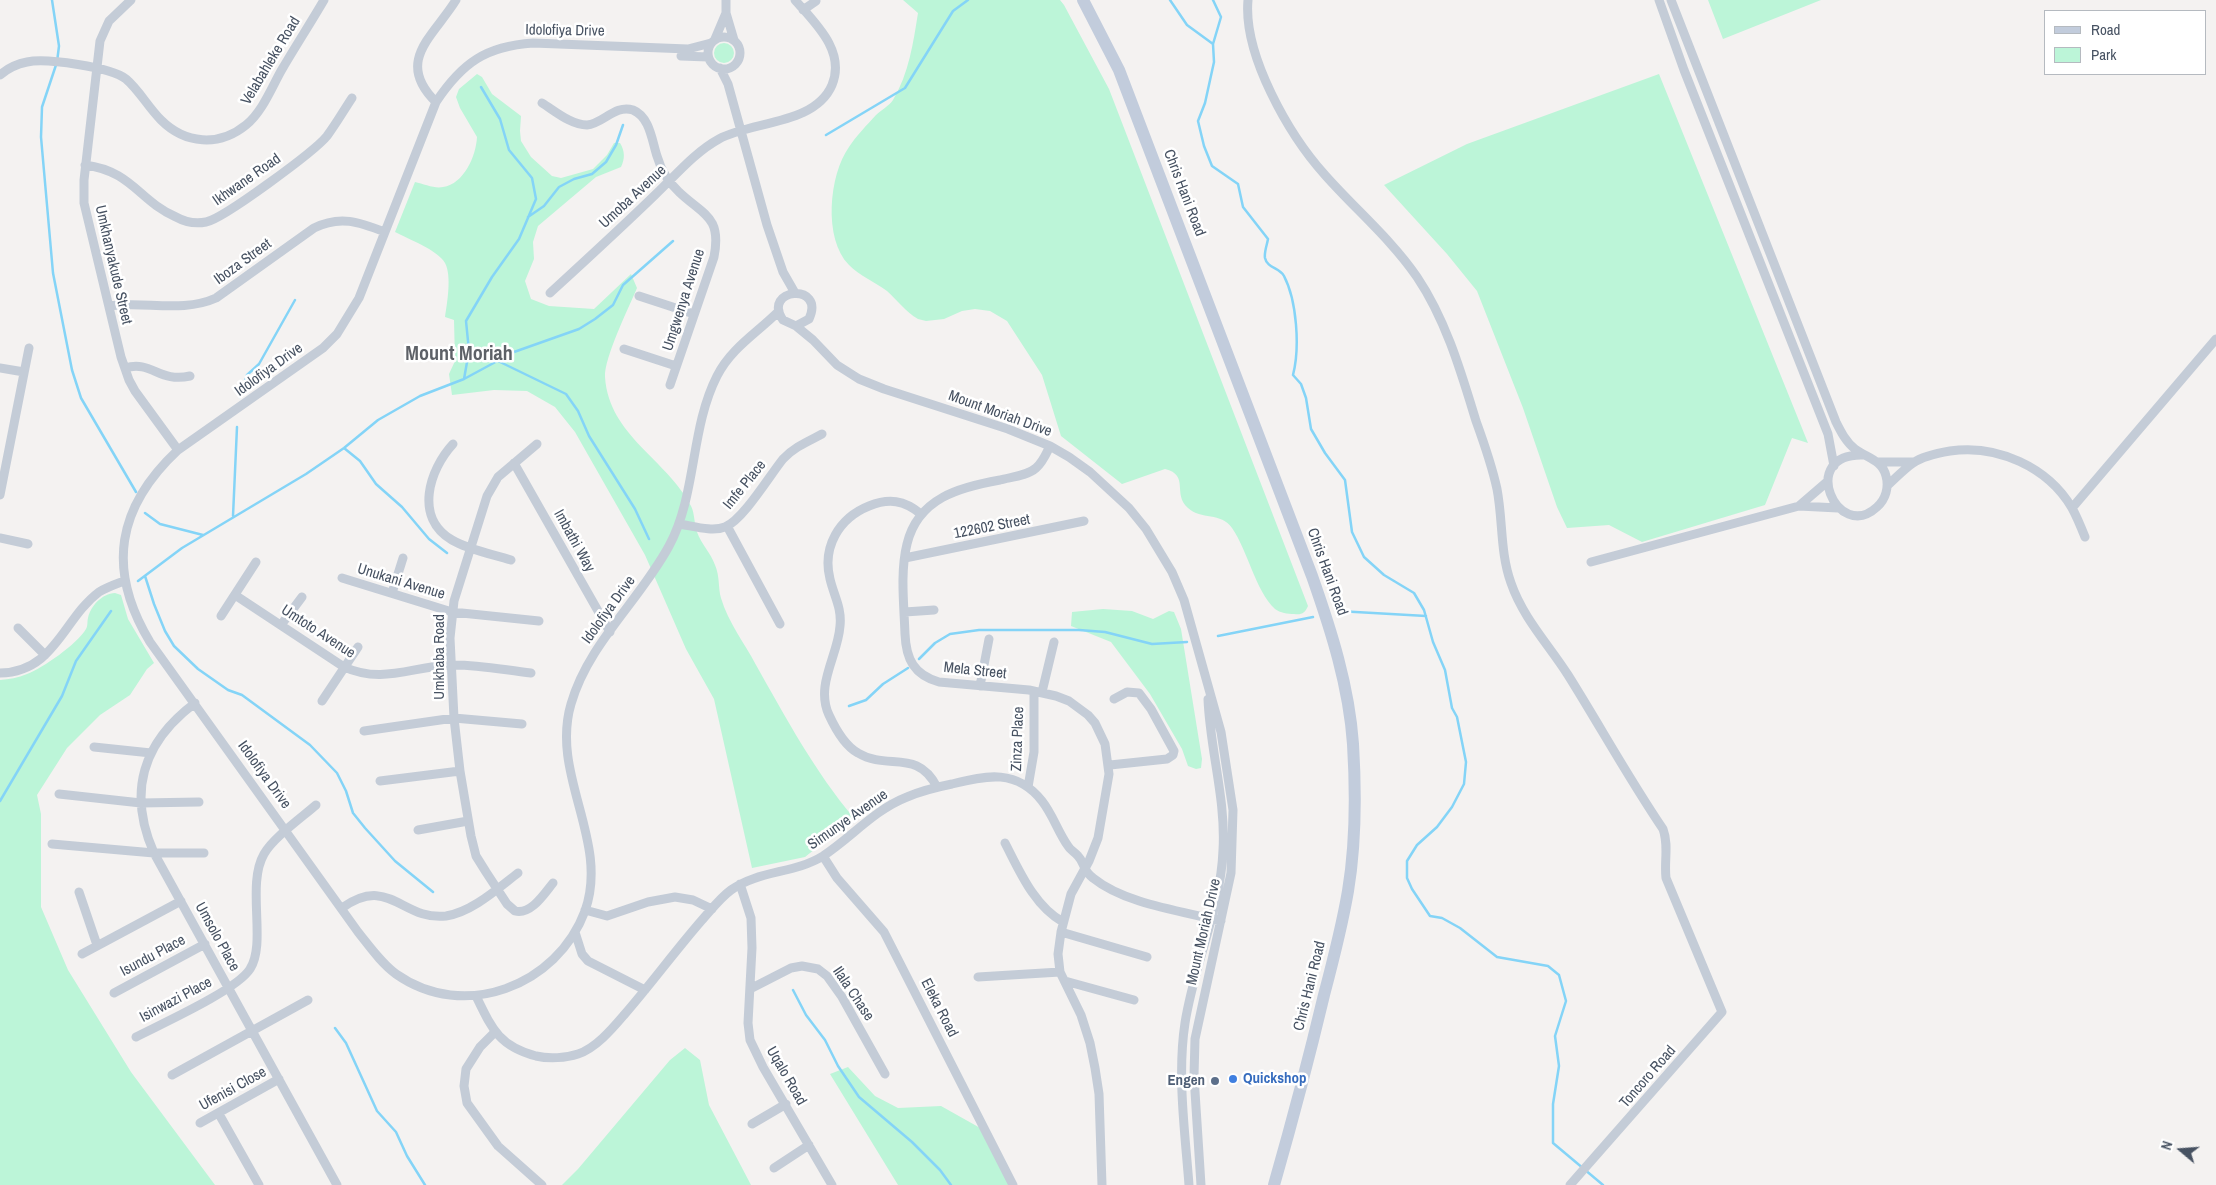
<!DOCTYPE html>
<html>
<head>
<meta charset="utf-8">
<style>
	body { margin:0 }
	#map { position:relative; width:2216px; height:1185px; overflow:hidden; background:#f4f2f1; font-family:"Archivo Narrow",sans-serif }
	canvas { display:block }
	.legend { position:absolute; left:2044px; top:10px; width:162px; height:65px; box-sizing:border-box; background:#fff; border:1px solid #b5bac0; margin:0; padding:6px 9px; list-style:none; font-size:15px; color:#475262 }
	.legend li { display:flex; align-items:center; gap:10px; height:25px }
	.legend b { width:25px; border:1px solid #b5bac0 }
	.north { position:absolute; left:2156px; top:1125px; width:50px; height:50px; -webkit-text-stroke:4px #fff; paint-order:stroke; rotate:288deg; font-size:14px; font-weight:700; line-height:20px; text-align:center; color:#475262 }
	.north::after { content:''; display:block; margin:auto; width:18px; height:22px; background:#475262; clip-path:polygon(50% 0,100% 100%,50% 72%,0 100%) }
</style>
</head>
<body>
<div id="map">
<canvas width="2216" height="1185"></canvas>
<ul class="legend">
<li><b style="height:6px;background:#c2ccdc"></b>Road</li>
<li><b style="height:14px;background:#bcf5d8"></b>Park</li>
</ul>
<div class="north">N</div>
</div>
<script>
const ctx = document.querySelector('canvas').getContext('2d');
ctx.lineJoin = 'round';
function paint(path, color) { ctx.fillStyle = color; ctx.fill(path, 'evenodd'); }
function trace(path, color, width, dash) { ctx.strokeStyle = color; ctx.lineWidth = width; ctx.lineCap = dash ? 'butt' : 'round'; ctx.setLineDash(dash || []); ctx.stroke(path); }
function label(font, color, halo, rows, align = 'center') {
  ctx.font = font + ' "Archivo Narrow",sans-serif'; ctx.lineWidth = 5; ctx.setLineDash([]); ctx.textBaseline = 'middle'; ctx.strokeStyle = halo; ctx.fillStyle = color; for (const [text, x, y, turn = 0] of rows) {
    ctx.save(); ctx.translate(x, y); ctx.rotate((+turn || 0) * Math.PI / 180); ctx.textAlign = isNaN(turn) ? turn : align; if (halo) ctx.strokeText(text, 0, 0); ctx.fillText(text, 0, 0); ctx.restore();
  }
}
paint(new Path2D(`
	M903 0H1060L1064 5 1109 89 1308 606C1305 613 1302 615 1294 614 1288 614 1280 613 1275 609 1255 590 1248 551 1232 528 1221 512 1201 520 1188 508 1172 494 1190 475 1165 469L1122 484 1061 436 1042 375 1007 321 990 311 975 309 962 311 944 319 926 321 918 319C906 312 897 300 887 291 875 282 860 276 849 265 823 239 829 175 849 147 856 136 867 125 876 115 881 110 889 106 893 100 909 73 913 44 918 13Z
	M1708 0H1821L1723 39Z
	M714 53a10 10 0 1 1 20 0a10 10 0 1 1-20 0Z
	M477 74 482 77 492 94 521 116 520 131 521 141 531 157 552 176 561 178 593 169 607 155 614 143H620C625 151 625 159 621 167L596 177 538 226 533 242 534 259 525 281 531 299 549 306 594 309 631 274 637 288C629 307 604 358 605 377 609 436 667 459 691 506 695 514 694 524 697 532 701 544 711 553 715 565 720 576 718 588 721 598 728 622 745 644 756 665 786 718 815 772 854 818L805 857 752 868 714 699 686 649 645 555 575 432 555 407 527 391 494 390 452 395 449 374 455 361 454 320 445 317C447 304 452 276 445 263 438 250 408 239 395 232L415 182C424 184 435 189 443 187 464 184 476 156 477 137L460 108 456 97 459 89Z
	M1659 74 1808 443 1792 438 1765 505 1642 542 1609 525 1567 528 1557 507 1523 408 1477 291 1447 254 1384 185 1467 144Z
	M115 593 121 595 128 619 154 663 147 669 130 695 100 715 67 748 37 795 41 814V907L68 970 131 1072 215 1185H0V680C9 679 18 678 27 674 43 668 77 644 86 629 88 626 87 622 88 618 91 605 102 594 115 593Z
	M1103 609 1132 611 1153 619 1169 611 1174 612 1181 629 1202 759 1201 768 1196 769 1188 766 1182 749 1150 694 1111 642 1071 626 1072 612Z
	M685 1048 700 1060 709 1105 751 1185H562L578 1169 670 1060Z
	M848 1067 875 1096 898 1108 941 1106 982 1129 1009 1185H898L830 1074Z`), '#bcf5d8');
trace(new Path2D(`
	M52 0 59 46 57 62 42 107 41 137 53 273 72 370 81 398 136 492
	M1170 0 1187 25 1213 44
	M1213 0 1221 17 1213 44 1214 62 1205 103 1198 121 1204 146 1212 166 1238 184 1243 207 1268 239C1267 245 1264 252 1265 258 1267 268 1280 268 1284 276 1297 301 1300 348 1293 375L1301 384 1306 398 1311 429 1325 453 1345 480 1352 532 1364 557 1384 575 1414 593 1424 610 1433 642 1445 670 1452 708 1457 717 1466 762 1464 784 1452 807 1437 827 1417 845 1407 861V878L1412 889 1430 916 1442 918 1460 928 1497 957 1548 966 1559 975 1566 1001 1555 1036 1559 1066 1553 1104V1143L1603 1185
	M826 135 905 88 953 11 968 0
	M528 217 544 206 559 187 574 179 592 174 606 162 616 145 623 125
	M498 361 566 394 578 411 589 436 635 509 649 539
	M464 379 469 351 466 321 492 277 519 239 536 199 532 178 509 150 500 119 481 87
	M240 397 247 375 259 364 295 300
	M344 448 360 461 376 484 402 507 429 539 447 553
	M145 513 160 524 203 535
	M233 516 237 427
	M145 576 154 604 165 631 174 646 198 669 228 690 242 695 310 745 337 773 346 791 353 813 365 828 395 861 433 892
	M138 581 182 548 306 474 344 448 378 420 420 396 464 379 514 352 579 329 595 319 613 305 623 285 673 241
	M1338 611 1426 616
	M1218 636 1313 617
	M919 659 935 643 950 634 979 630H1079L1105 632 1152 644 1187 642
	M849 706 866 700 883 684 908 668
	M0 801 62 696 76 661 111 611
	M793 990 806 1015 825 1040 838 1066 859 1097 912 1142 940 1170 951 1185
	M335 1028 346 1043 377 1111 396 1132 407 1156 425 1185`), '#84d4f7', 2.5);
trace(new Path2D(`
	M131 0 109 21 100 41 84 180V203L121 357 129 380 135 391 178 450
	M726 0V13L734 40
	M1248 0C1243 55 1289 135 1325 175 1355 209 1391 239 1417 277 1446 320 1461 372 1476 421 1484 443 1492 466 1497 489 1503 520 1500 553 1511 583 1523 618 1549 645 1568 675 1600 726 1629 779 1663 829 1669 845 1664 861 1666 878L1722 1012 1570 1185
	M1659 0 1684 70 1828 434 1834 466
	M1671 0 1836 422C1841 432 1846 442 1855 449 1867 458 1882 460 1886 476 1889 487 1886 499 1877 507 1837 544 1797 452 1864 455
	M803 10 816 1
	M708 53a16 16 0 1 1 32 0a16 16 0 1 1-32 0Z
	M715 39 726 13
	M711 43 688 49 533 43C486 46 462 63 436 102L359 298 337 334 323 348 178 450C117 507 106 569 150 642L358 932C370 947 381 963 396 974 464 1022 557 986 585 911 610 841 550 775 571 704 588 644 640 600 669 546 697 494 690 429 717 376 731 348 757 333 779 311
	M688 49 681 56 708 57
	M720 68 728 84 767 225 783 272 795 293
	M0 75C8 68 17 64 27 62 46 58 111 67 126 79 139 90 148 107 161 120 185 144 219 147 246 125 262 112 271 89 281 71 295 47 310 24 324 0
	M436 102C394 61 434 36 456 0
	M542 103C555 111 571 125 587 125 603 124 615 104 633 110 650 117 652 141 657 156 661 170 668 182 679 192 703 215 722 216 714 257L670 385
	M85 165C132 171 139 201 176 217 185 222 196 224 206 222 223 219 315 151 327 136 336 124 344 110 352 98
	M550 293C586 260 621 228 656 194 675 176 695 152 719 139 752 121 815 125 832 85 846 51 815 23 795 0
	M639 296 694 314
	M109 306C144 301 183 313 216 298L314 228C340 215 359 222 385 232
	M796 326 809 319C826 282 761 288 783 320L796 326 813 340 837 365 859 379 884 389 1008 429 1050 446 1069 457 1090 472 1129 508 1146 529 1172 572 1184 600 1221 732 1233 810 1231 873 1195 1039 1194 1076 1201 1185
	M624 349 676 366
	M0 368 24 372
	M125 368C152 360 159 383 190 376
	M453 444C429 470 414 518 452 540 469 550 492 554 511 560
	M537 444 498 477 487 496 454 601 450 638 454 718 460 771 471 836 476 856 486 872 507 904 515 911C531 915 544 894 553 883
	M1050 446C1046 454 1043 462 1036 468 1027 476 1011 477 1000 480 960 487 918 498 907 544 900 572 904 605 905 634 906 659 914 675 939 682L1029 690 1056 696 1069 701 1088 715 1095 723 1105 744 1109 774 1098 838 1089 861 1071 894 1061 932 1058 954 1060 972 1081 1015 1090 1043 1095 1068 1099 1094 1102 1185
	M1877 462H1914
	M514 463 610 632
	M1887 486C1896 478 1904 469 1913 463 1923 456 1938 453 1950 451 1997 444 2048 467 2072 508 2077 517 2081 527 2085 537
	M0 495 29 348
	M1799 506 1828 481
	M2072 508 2216 339
	M921 514C904 500 889 498 869 506 839 518 822 547 830 579 834 596 842 608 840 626 838 656 815 685 829 715 835 728 845 746 858 753 888 771 917 748 937 787
	M679 524C693 526 712 532 725 527 743 520 770 475 783 459 794 447 809 441 822 434
	M727 526 780 624
	M0 538 28 544
	M905 558 1084 521
	M1591 562 1799 506 1838 508
	M342 578 452 612 539 621
	M392 593 403 558
	M235 595 344 667C382 684 411 667 450 665 476 664 504 670 531 673
	M905 612 934 610
	M221 616 256 562
	M281 625 302 597
	M18 628 45 655
	M0 673C55 672 63 619 99 592 107 587 116 584 124 581
	M980 686 989 639
	M1042 692 1054 642
	M322 701 358 647
	M195 703C143 742 127 792 154 853L337 1185
	M364 731 454 718 522 724
	M94 747 151 753
	M1110 765 1167 759 1173 755 1174 751 1151 709 1139 693 1127 692 1114 699
	M380 781 460 771
	M1028 787 1034 752V691
	M59 794 141 803 199 802
	M418 830 468 821
	M1005 843C1019 870 1034 906 1063 922
	M52 844 154 853H204
	M823 856 837 878 884 932 1013 1185
	M740 884 751 918 752 948 748 1023 750 1040 763 1067 832 1185
	M79 892 97 945
	M342 908C389 874 402 921 446 916 472 912 497 889 518 873
	M585 910 607 916 648 902 675 897 693 900 712 909
	M575 932 582 954 588 961 645 990
	M1061 932 1147 957
	M82 954 181 901
	M978 977 1060 972
	M1065 981 1134 1000
	M750 989 791 968 802 966 818 969 827 976 842 997 885 1074
	M114 993 205 944
	M476 996C492 1029 499 1046 536 1056 549 1059 566 1058 578 1054 596 1048 612 1029 624 1015 651 984 675 951 702 920 711 910 720 898 731 890 759 870 794 874 823 856 852 837 874 810 907 797 921 791 937 787 952 784 987 775 1017 769 1042 801 1053 815 1058 832 1068 846 1070 850 1075 852 1078 856 1085 863 1082 870 1093 878 1125 904 1182 911 1221 921
	M494 1033 480 1047 466 1069 464 1086 467 1103 498 1146 542 1185
	M136 1037C161 1024 237 990 250 969 267 943 246 885 264 854 273 838 301 818 316 805
	M172 1075 308 1000
	M219 1114 259 1185
	M200 1123 279 1079
	M752 1124 786 1104
	M774 1168 809 1145
	M1189 1185C1185 1132 1177 1075 1185 1023 1194 965 1221 908 1223 850 1226 799 1210 750 1208 699`), '#c4ccd7', 9);
trace(new Path2D(`
	M1083 0 1119 70 1312 576C1331 630 1349 686 1353 744 1356 793 1356 843 1348 891 1342 926 1333 961 1324 995 1309 1058 1292 1122 1274 1185`), '#c2ccdc', 12);
for (const [x, y, r, color] of [
	[1233,1079,5,"#3f7fe0"],
	[1215,1081,5,"#5c6f8a"]
]) { const dot = new Path2D(); dot.arc(x, y, r, 0, 2 * Math.PI); ctx.fillStyle = color; ctx.fill(dot); trace(dot, '#fff', 2); }
label('15px', '#475262', '#fff', [
	["Idolofiya Drive",565,31,1],
	["Velabahleke Road",271,61,-59],
	["Ikhwane Road",247,180,-35],
	["Chris Hani Road",1184,193,69],
	["Umoba Avenue",633,197,-43],
	["Iboza Street",243,262,-36],
	["Umkhanyakude Street",113,265,77],
	["Umgwenya Avenue",684,300,-72],
	["Idolofiya Drive",269,370,-36],
	["Mount Moriah Drive",1000,414,20],
	["Imfe Place",745,485,-51],
	["122602 Street",992,527,-11],
	["Imbathi Way",574,541,61],
	["Chris Hani Road",1327,572,70],
	["Unukani Avenue",401,582,17],
	["Idolofiya Drive",609,610,-54],
	["Umtoto Avenue",318,632,33],
	["Umkhaba Road",440,657,-90],
	["Mela Street",975,671,6],
	["Zinza Place",1018,739,-88],
	["Idolofiya Drive",264,775,54],
	["Simunye Avenue",848,820,-35],
	["Mount Moriah Drive",1204,932,-77],
	["Umsolo Place",217,937,61],
	["Isundu Place",153,956,-28],
	["Chris Hani Road",1310,986,-76],
	["Ilala Chase",853,994,56],
	["Isinwazi Place",176,1000,-28],
	["Eleka Road",939,1008,63],
	["Uqalo Road",786,1076,60],
	["Toncoro Road",1648,1077,-49],
	["Ufenisi Close",233,1089,-29]
]);
label('bold 15px', '#366cbe', '#fff', [
	["Quickshop",1243,1079]
], 'left');
label('bold 15px', '#4e5e75', '#fff', [
	["Engen",1205,1081]
], 'right');
label('bold 20px', '#5d6167', '#fff', [
	["Mount Moriah",459,355]
]);
</script>
</body>
</html>
